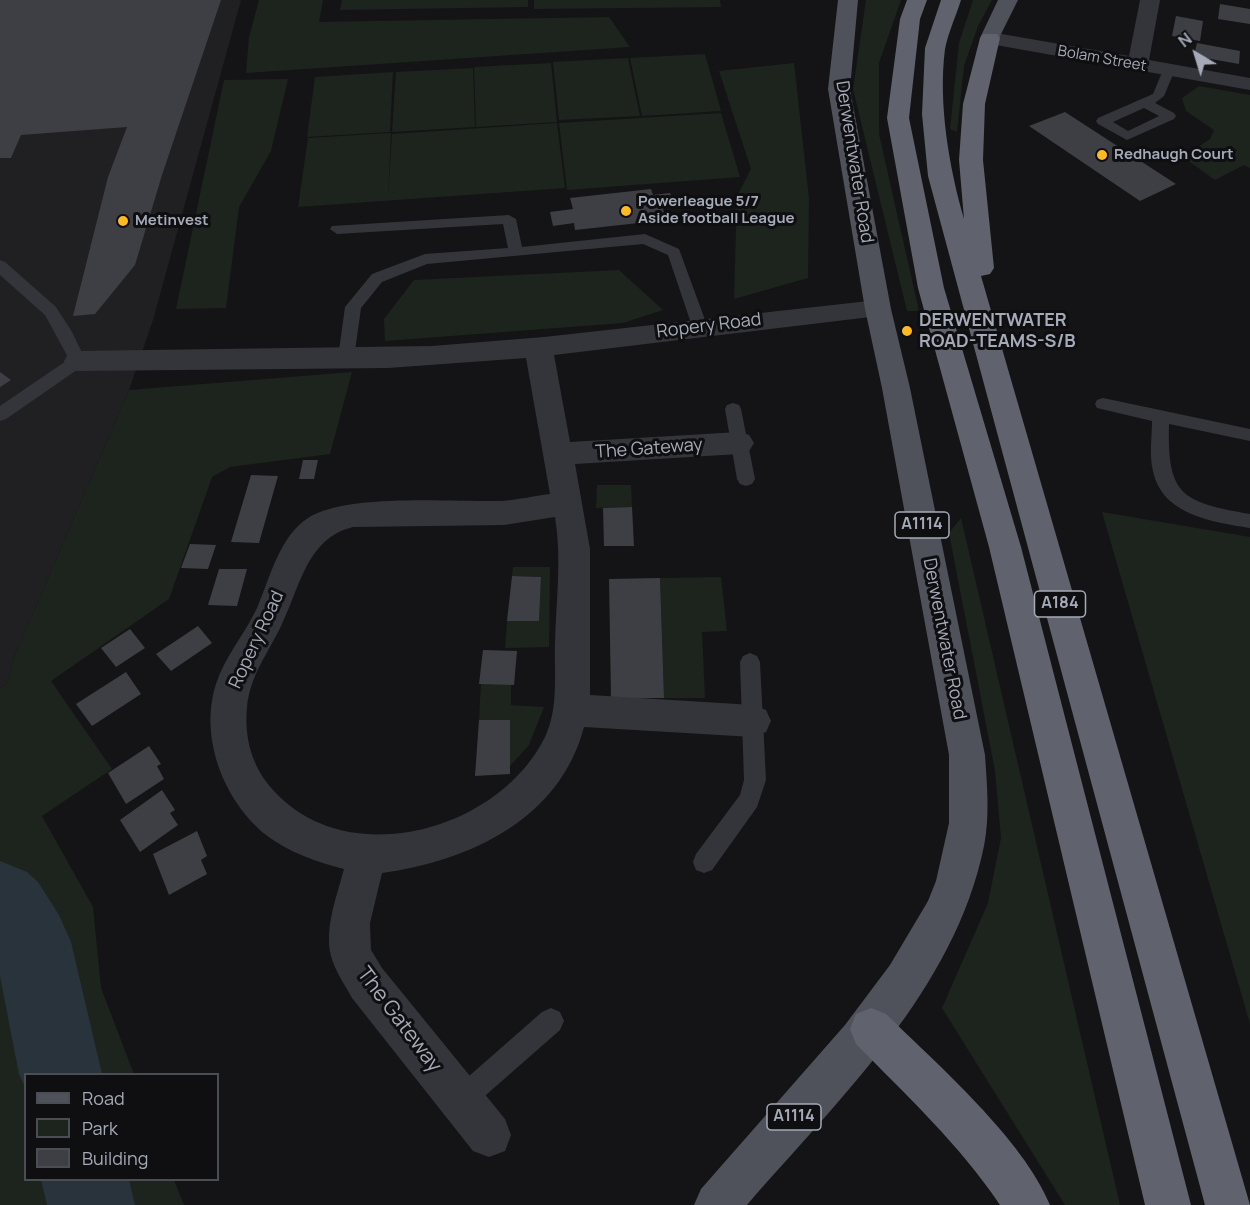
<!DOCTYPE html>
<html>
<head>
<meta charset="utf-8">
<style>
	body { margin:0 }
	#map { position:relative; width:1250px; height:1205px; overflow:hidden; background:#141416; font-family:Manrope,sans-serif }
	canvas { display:block }
	.legend { position:absolute; left:24px; top:1073px; width:195px; height:108px; box-sizing:border-box; background:#0f0f11; border:2px solid #4b4d54; margin:0; padding:8px 10px; list-style:none; font-size:18px; color:#a4aab8 }
	.legend li { display:flex; align-items:center; gap:12px; height:30px }
	.legend b { width:30px; border:2px solid #4b4d54 }
	.north { position:absolute; left:1166px; top:24px; width:60px; height:60px; -webkit-text-stroke:4px #0f0f11; paint-order:stroke; rotate:322deg; font-size:16px; font-weight:700; line-height:24px; text-align:center; color:#a4aab8 }
	.north::after { content:''; display:block; margin:auto; width:21px; height:27px; background:#a4aab8; clip-path:polygon(50% 0,100% 100%,50% 72%,0 100%) }
</style>
</head>
<body>
<div id="map">
<canvas width="1250" height="1205"></canvas>
<ul class="legend">
<li><b style="height:8px;background:#50525b"></b>Road</li>
<li><b style="height:16px;background:#1c241d"></b>Park</li>
<li><b style="height:16px;background:#3e3f44"></b>Building</li>
</ul>
<div class="north">N</div>
</div>
<script>
const ctx = document.querySelector('canvas').getContext('2d');
ctx.lineJoin = 'round';
function paint(path, color) { ctx.fillStyle = color; ctx.fill(path, 'evenodd'); }
function trace(path, color, width, dash) { ctx.strokeStyle = color; ctx.lineWidth = width; ctx.lineCap = dash ? 'butt' : 'round'; ctx.setLineDash(dash || []); ctx.stroke(path); }
function label(font, color, halo, rows, align = 'center') {
  ctx.font = font + ' Manrope,sans-serif'; ctx.lineWidth = 6; ctx.setLineDash([]); ctx.textBaseline = 'middle'; ctx.strokeStyle = halo; ctx.fillStyle = color; for (const [text, x, y, turn = 0] of rows) {
    ctx.save(); ctx.translate(x, y); ctx.rotate((+turn || 0) * Math.PI / 180); ctx.textAlign = isNaN(turn) ? turn : align; if (halo) ctx.strokeText(text, 0, 0); ctx.fillText(text, 0, 0); ctx.restore();
  }
}
paint(new Path2D(`
	M0 0H241L153 320 129 390 14 657 7 684 0 688Z`), '#202023');
paint(new Path2D(`
	M259 0H323L319 22 609 17 630 47 246 73 249 37Z
	M342 0H528V7L340 10Z
	M534 0H720L721 7 534 9Z
	M866 0H901L879 63V134L919 311H907L853 89Z
	M973 0H992L978 26 964 66 957 132 950 129 959 43Z
	M705 54 721 111 642 116 630 58Z
	M628 58 640 116 559 120 553 62Z
	M551 63 557 122 476 127 474 67Z
	M794 63 809 198 808 278 734 299 737 196 751 169 719 71Z
	M473 68 475 127 392 132 396 72Z
	M393 72 390 132 307 137 315 77Z
	M288 79 271 151 239 207 226 308 176 309 224 80Z
	M1199 86 1250 95V168L1244 165 1215 180 1183 157 1210 139 1214 130 1186 111 1182 98Z
	M721 113 740 177 567 190 559 123Z
	M557 123 565 188 298 207 308 138 391 133 388 197 392 134Z
	M619 270 663 310 623 323 385 341 384 319 414 280Z
	M352 372 330 454 230 467 212 477 169 599 51 681 112 769 42 816 93 907 101 988 134 1074H26V1180H174L184 1205H0V688L7 684 14 657 129 390Z
	M597 485H631L632 507 596 508Z
	M1102 512 1250 537V1024Z
	M961 518 1120 1205H1065L942 1008 988 903 1001 838 995 771 949 533Z
	M513 567H550L549 647 505 648 507 621H539L541 577 512 576Z
	M721 577 727 631 702 632 705 698H664L660 578Z
	M481 683H511V705L544 707 529 745 510 766V720H479Z`), '#1c241d');
paint(new Path2D(`
	M0 861 27 872 38 882 59 915 71 942 102 1074H26V1089L19 1074 0 976Z
	M41 1180H129L135 1205H47Z`), '#29333b');
paint(new Path2D(`
	M0 0H221L162 175 135 265 95 314 73 316 108 177 127 127 21 135 11 158H0Z
	M1220 4 1250 9V24L1218 19Z
	M1176 16 1203 21 1200 41 1172 36Z
	M1197 43 1240 51 1239 64 1194 56Z
	M1065 112 1176 184 1140 201 1029 126Z
	M651 189 653 195 670 193 675 207 663 209 666 220 575 230 574 223 553 226 550 212 573 209 570 198Z
	M0 372 11 380 0 387Z
	M303 460H318L314 479H299Z
	M251 475 278 476 259 543 231 542Z
	M632 507 634 546H604L603 508Z
	M190 544 216 545 208 569 181 568Z
	M219 569H247L237 606 208 605Z
	M512 576 541 577 539 621H507Z
	M660 578 664 698H611L609 579Z
	M198 626 212 643 171 671 156 654Z
	M130 629 145 648 116 667 101 648Z
	M483 650 517 651 514 685 479 684Z
	M126 672 141 694 92 726 76 704Z
	M479 720H510V774L475 776Z
	M149 746 161 764 157 766 164 779 126 804 108 773Z
	M162 790 175 810 170 813 178 825 140 852 120 820Z
	M197 831 207 856 201 860 207 874 169 895 153 854Z`), '#3e3f44');
paint(new Path2D(`
	M1169 66 1175 70 1164 96 1155 103 1174 113 1176 116 1174 119 1127 140 1098 124 1096 121 1098 118 1153 94 1163 70ZM1144 108 1159 116 1128 131 1113 122Z
	M509 215 516 219 522 247 645 234 679 249 708 328 706 332H694L668 255 643 244 427 264 382 282 361 308 354 358 352 362H340L338 358 345 307 372 274 425 254 508 248 503 224 337 234 330 229 332 226Z
	M0 260 5 262 56 307 72 332 86 361 84 365 6 419 0 421V406L69 359 45 315 0 275Z
	M1103 398 1250 429V441L1169 424C1167 496 1182 502 1250 514V528C1213 522 1162 515 1153 471 1149 455 1152 437 1152 421L1097 408 1095 404 1097 400Z
	M733 403 739 405 741 409 755 479 752 484 746 486 740 484 737 479 725 409 727 405Z
	M750 653 757 656 760 662 766 780 757 807 712 870 704 873 696 870 693 862 696 854 740 795 744 780 740 662 743 656Z
	M551 1008 560 1012 564 1021 560 1030 470 1109 461 1113 452 1109 448 1100 452 1091 542 1012Z`), '#34353b');
paint(new Path2D(`
	M1140 0H1160L1149 60 1250 78V90L990 44 983 42 980 38 983 34 990 32 1129 56Z
	M878 300 887 303 891 309 887 315 554 355 570 442 739 432 749 435 754 443 749 451 739 454 575 464 590 549V695L753 705 766 710 771 721 766 732 753 737 584 727C560 819 470 861 382 873L370 923 371 950 382 968 505 1119 511 1135 505 1151 489 1157 473 1151 352 998C345 985 335 971 331 956 324 928 337 896 344 869 317 862 288 852 266 835 223 800 199 737 216 684 225 656 245 634 257 608 270 578 279 537 308 518 346 493 452 502 501 501 517 500 534 496 550 494L526 358 388 368 78 371 68 368 64 361 68 354 78 351 432 346 544 337ZM555 517C562 559 556 601 555 643 554 675 559 707 545 737 499 831 347 873 273 790 252 767 244 738 247 707 250 675 269 652 282 624 300 587 307 538 353 527L504 525Z`), '#34353b');
paint(new Path2D(`
	M838 0H858L850 89 891 309 910 388 985 755C987 785 990 816 984 846 955 989 839 1099 747 1205H694L701 1189 845 1025 890 965 928 901 936 881 949 823V755L882 388 865 309 828 89Z
	M998 0H1018L997 42H983L980 38Z`), '#50525b');
paint(new Path2D(`
	M907 0H927L920 19 909 118 944 288 1021 547 1191 1205H1145L989 547 918 288 887 118 900 19Z
	M941 0H961C956 16 948 33 945 49 938 103 949 167 964 219L959 160 963 104 980 38 983 34H997L1000 38 985 104 983 160 994 268 990 274 981 276 1250 1205H1205L928 176 922 114 925 48Z
	M871 1008 886 1014C938 1065 1023 1139 1050 1205H1000C960 1145 906 1095 856 1044L850 1029 856 1014Z`), '#60636d');
for (const [x, y, r, color] of [
	[1102,155,6,"#ffb923"],
	[626,211,6,"#ffb923"],
	[123,221,6,"#ffb923"],
	[907,331,6,"#ffb923"]
]) { const dot = new Path2D(); dot.arc(x, y, r, 0, 2 * Math.PI); ctx.fillStyle = color; ctx.fill(dot); trace(dot, '#0f0f11', 2); }
label('15px', '#a4aab8', '#0f0f11', [
	["Bolam Street",1102,59,10]
]);
label('bold 15px', '#a4aab8', '#0f0f11', [
	["Redhaugh Court",1114,155],
	["Powerleague 5/7",638,202],
	["Aside football League",638,219],
	["Metinvest",135,221]
], 'left');
for (const [x, y, w] of [
	[922,525,54],
	[1060,604,51],
	[794,1117,54]
]) { const box = new Path2D(); box.roundRect(x - w / 2, y - 13, w, 26, 4.5); ctx.fillStyle = '#0f0f11'; ctx.fill(box); trace(box, '#a4aab8', 1.5); }
label('bold 16px', '#a4aab8', null, [
	["A1114",922,525],
	["A184",1060,604],
	["A1114",794,1117]
]);
label('18px', '#a4aab8', '#0f0f11', [
	["Derwentwater Road",854,162,81],
	["Ropery Road",709,326,-7],
	["The Gateway",649,449,-4],
	["Derwentwater Road",944,639,79],
	["Ropery Road",257,640,-65]
]);
label('bold 18px', '#a4aab8', '#0f0f11', [
	["DERWENTWATER",919,321],
	["ROAD-TEAMS-S/B",919,342]
], 'left');
label('21px', '#a4aab8', '#0f0f11', [
	["The Gateway",399,1020,53]
]);
</script>
</body>
</html>
